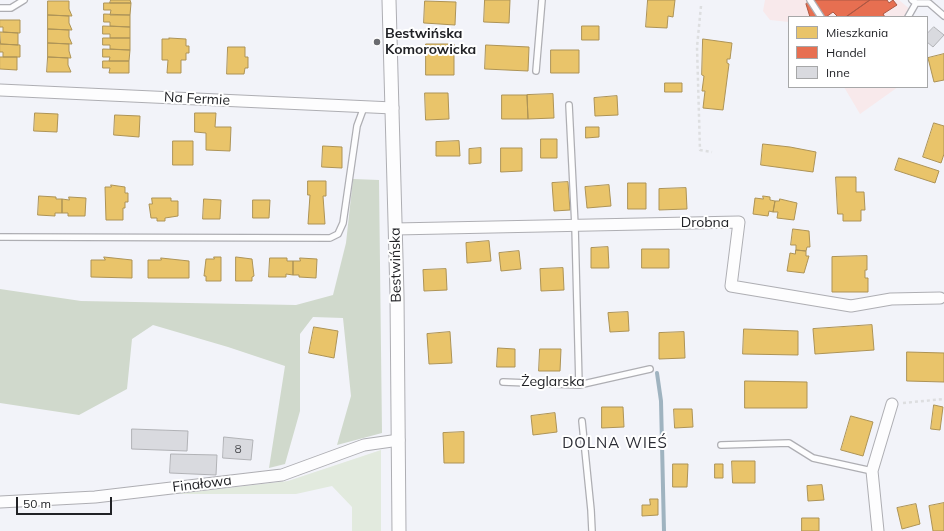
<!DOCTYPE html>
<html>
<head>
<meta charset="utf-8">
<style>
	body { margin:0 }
	#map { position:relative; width:944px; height:531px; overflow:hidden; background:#f2f3f9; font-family:Mulish,sans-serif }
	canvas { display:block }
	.legend { position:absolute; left:788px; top:16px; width:140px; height:72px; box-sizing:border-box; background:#fff; border:1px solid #a6a7a8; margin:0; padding:5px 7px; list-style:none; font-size:12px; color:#212226 }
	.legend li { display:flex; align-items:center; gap:8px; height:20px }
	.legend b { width:20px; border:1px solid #a6a7a8 }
	.scale { position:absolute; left:16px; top:497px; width:96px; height:18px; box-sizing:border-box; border:2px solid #212226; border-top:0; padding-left:5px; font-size:12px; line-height:14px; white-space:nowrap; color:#212226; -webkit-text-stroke:3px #fff; paint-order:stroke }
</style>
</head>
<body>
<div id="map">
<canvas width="944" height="531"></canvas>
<ul class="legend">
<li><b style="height:11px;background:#e9c46a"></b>Mieszkania</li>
<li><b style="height:11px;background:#e76f51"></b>Handel</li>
<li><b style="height:11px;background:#d9dadf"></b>Inne</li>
</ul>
<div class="scale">50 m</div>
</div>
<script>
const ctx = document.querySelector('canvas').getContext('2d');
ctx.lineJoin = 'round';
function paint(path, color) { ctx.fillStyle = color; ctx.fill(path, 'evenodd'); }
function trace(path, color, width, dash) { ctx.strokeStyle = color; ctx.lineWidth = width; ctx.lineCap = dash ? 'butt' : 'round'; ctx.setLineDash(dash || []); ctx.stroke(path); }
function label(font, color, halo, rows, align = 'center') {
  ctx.font = font + ' Mulish,sans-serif'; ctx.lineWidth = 4; ctx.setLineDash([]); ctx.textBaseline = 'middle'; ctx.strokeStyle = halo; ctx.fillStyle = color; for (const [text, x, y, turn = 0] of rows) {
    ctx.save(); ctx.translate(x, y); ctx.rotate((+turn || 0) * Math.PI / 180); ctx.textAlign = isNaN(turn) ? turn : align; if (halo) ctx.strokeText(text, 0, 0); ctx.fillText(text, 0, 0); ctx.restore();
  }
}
paint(new Path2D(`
	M765 0H899L912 11V17H789V22L770 20 763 11Z
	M844 87H898L860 114Z`), '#f8e9eb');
paint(new Path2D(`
	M381 450V531H352V507L332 486 296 494H176L288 481Z`), '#e2eade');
paint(new Path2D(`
	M353 179 379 180 382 433 337 445 351 396 343 318 313 317 300 334V411L285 464 269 468 285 366 228 347 153 325 132 339 127 389 79 415 0 403V289L81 301 296 305 333 295 346 243Z`), '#d0d9cc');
const homes = new Path2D(`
	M111 0H130L131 3H110Z
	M485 0H510L509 23 484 22Z
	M648 0H675L673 17 668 16 667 28 646 27Z
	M48 1H69V9L72 16 48 15Z
	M425 1 456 2 455 25 424 23Z
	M104 3H131L130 15H110L111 10H104Z
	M104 14 130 15V27L110 26V22H104Z
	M48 15 69 16V23L72 30 48 29Z
	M0 20H20V33L3 32V27H0Z
	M103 26 130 27V38H110V34H103Z
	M582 26H599V40H582Z
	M48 29 69 30V37L72 44 48 43Z
	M0 32 18 33V45L1 44Z
	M103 38H130V50L110 49V45H103Z
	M169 38 186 39V46H189V53H186V60H181V73H167L168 60H162V39H169Z
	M703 39 732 43 730 59H727V63L729 64 723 110 703 108 705 91H702L704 76 702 75Z
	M48 43 69 44V51L71 58 48 57Z
	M0 44 20 45V57H3V52H0Z
	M426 44H454V75H426Z
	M486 45 529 47 528 71 485 69Z
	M228 47H245V57H248V68H245L244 74H227Z
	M103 49 130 50 129 61H109L110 57H103Z
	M551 50H579V73H551Z
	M944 54V80L934 82 928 58Z
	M0 57H17V70L0 69Z
	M48 57 68 58V65L71 72H47Z
	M103 61H129V73H109L110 68H103Z
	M665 83H682V92H665Z
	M425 93H448L449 119 426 120Z
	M553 94 554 118 528 119 527 95Z
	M502 95H527L528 119H502Z
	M617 96 618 115 595 116 594 98Z
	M35 113 58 114 57 132 34 131Z
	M195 113H216L215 127H231L230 151 206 150V133L195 132Z
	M115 115 140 116 139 137 114 135Z
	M934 123 944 126V154L941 163 923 157Z
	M586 127H599V137L586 138Z
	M541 139H557V158H541Z
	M173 141H193V165H173Z
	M459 141 460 156H436V142Z
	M763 144 790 147 816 152 813 172 761 165Z
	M323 146 342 147V168L322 167Z
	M481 148V163L469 164V149Z
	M501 148H522V171L501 172Z
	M899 158 939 171 935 183 895 170Z
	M836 177H856V192H864L865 210H861V221H843V214H838Z
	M308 181H326V196H323L325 224H308L310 195H308Z
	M568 182 570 210 554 211 552 183Z
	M628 183H646V209H628Z
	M111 185 125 187V193H128V202H125V208H123V220H106L105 187H111Z
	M609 185 611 206 587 208 585 187Z
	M686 188 687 209 659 210V189Z
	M39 196 56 197V199H62V213H55V216L38 215Z
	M763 196 770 197V200L775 201 773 212 769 211 768 216 753 214 755 198 763 199Z
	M69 197 86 198 85 216H68V213H62V199L69 200Z
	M152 198H171V201H178V216L165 218V221H157V218H151L149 204H152Z
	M204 199 221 200 220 219H203Z
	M780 199 797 203 794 220 777 218 778 212H773L775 201H779Z
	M253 200H270L269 218H253Z
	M793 229 809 231 810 247H807L806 251 796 250V245H791Z
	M489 241 491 261 467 263 466 243Z
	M608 247 609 268H591V248Z
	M642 249H669V268H642Z
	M796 250 806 251V256H809L804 273 787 271 790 253 795 254Z
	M519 251 521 269 501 271 499 253Z
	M867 256V270H865V278H868V292H832V257Z
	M104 257 132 260V278L91 277V260H105Z
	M214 257H221V281H206V276H204L206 259H214Z
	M236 257 252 259 254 276 252 277V281H236Z
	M161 258 189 261V278H148V260H161Z
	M270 258H287V261H293V275L286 274V277H269Z
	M300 258 317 259 316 278 299 277V275H293V261H300Z
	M563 268 564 290 541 291 540 269Z
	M446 269 447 290 424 291 423 270Z
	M628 312 629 331 610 332 608 313Z
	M872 325 874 350 815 354 813 329Z
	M314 327 338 331 334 358 309 353Z
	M744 329 798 331V355L743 354Z
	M450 332 452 363 429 364 427 334Z
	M684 332 685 358 659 359V333Z
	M498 348 515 349V367H497Z
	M540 349H561L560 371H539Z
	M907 352 944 353V382L907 381Z
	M745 381 807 382V408H745Z
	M934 405 943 407 940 430 931 429Z
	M602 407H623L624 427 602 428Z
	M674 409H692L693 427 675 428Z
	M555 413 557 432 533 435 531 416Z
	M851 416 873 422 863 456 841 450Z
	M464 432V463H444L443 433Z
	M732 461H755V483H733Z
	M673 464H688L687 487H673Z
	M715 464H723V478H715Z
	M822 485 824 500 808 501 807 486Z
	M650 499H658V515L642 516V505H650Z
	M944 503V531H933L929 506Z
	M916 504 920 524 902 529 897 508Z
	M802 518H819V531H802Z`);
paint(homes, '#e9c46a');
trace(homes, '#ad9356', 1);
const shops = new Path2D(`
	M812 0H870L846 17H838L833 12 826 17H810L806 4Z
	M870 0H887L889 3 893 0 897 5 883 14 885 17H846Z`);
paint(shops, '#e76f51');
trace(shops, '#ac5844', 1);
trace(new Path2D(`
	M657 373 661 401 664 531`), '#9fb3c0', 4);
const building = new Path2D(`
	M934 27 944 35 933 47 927 42V34Z
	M132 429 188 431 187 451 132 449Z
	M224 437 253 440 251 460 223 458Z
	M171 454 217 455 216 475 170 473Z`);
paint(building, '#d9dadf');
trace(building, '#b1b2b6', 1);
const service = new Path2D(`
	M810 0 821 17
	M912 0 916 3H929L944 16
	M0 8H11L24 0
	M908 17 916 3
	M536 71 542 0
	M569 105 575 226 579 385
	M0 237 330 238 338 234 343 223 357 126 364 107
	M503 382 579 385 650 369
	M582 421 591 510 592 531
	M721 445 789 443 813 458 872 471`);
const minor = new Path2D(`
	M0 90 393 108
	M395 229 739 222 731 286 851 306 891 299 940 298
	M0 502 95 497 282 475 364 445 399 440
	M878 531 872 471 892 404`);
const tertiary = new Path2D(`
	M389 0 397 295 399 531`);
trace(service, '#aeaeb3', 8);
trace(minor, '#aeaeb3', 13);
trace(tertiary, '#aeaeb3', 15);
trace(new Path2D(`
	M701 6 697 47 700 150 712 152
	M903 403 944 399`), '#dddee0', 2.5, [3, 3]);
trace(service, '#fdfdfe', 5.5);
trace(minor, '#fdfdfe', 11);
trace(tertiary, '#fdfdfe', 13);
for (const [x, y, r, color] of [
	[377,42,4,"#6a6b70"]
]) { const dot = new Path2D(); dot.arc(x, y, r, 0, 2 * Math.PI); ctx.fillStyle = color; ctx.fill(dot); trace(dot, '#fff', 1.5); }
label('12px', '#4f5054', null, [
	["8",238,449]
]);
label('bold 14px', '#212226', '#fff', [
	["Bestwińska",385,34],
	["Komorowicka",385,50]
], 'left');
label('14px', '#212226', '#fff', [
	["Na Fermie",197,99,3],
	["Drobna",705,223],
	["Bestwińska",396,265,-91],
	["Żeglarska",553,382],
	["Finałowa",202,484,-7]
]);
ctx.letterSpacing = '1px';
label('15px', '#2b2c34', '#fff', [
	["DOLNA WIEŚ",615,443]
]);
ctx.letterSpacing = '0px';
</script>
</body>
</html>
